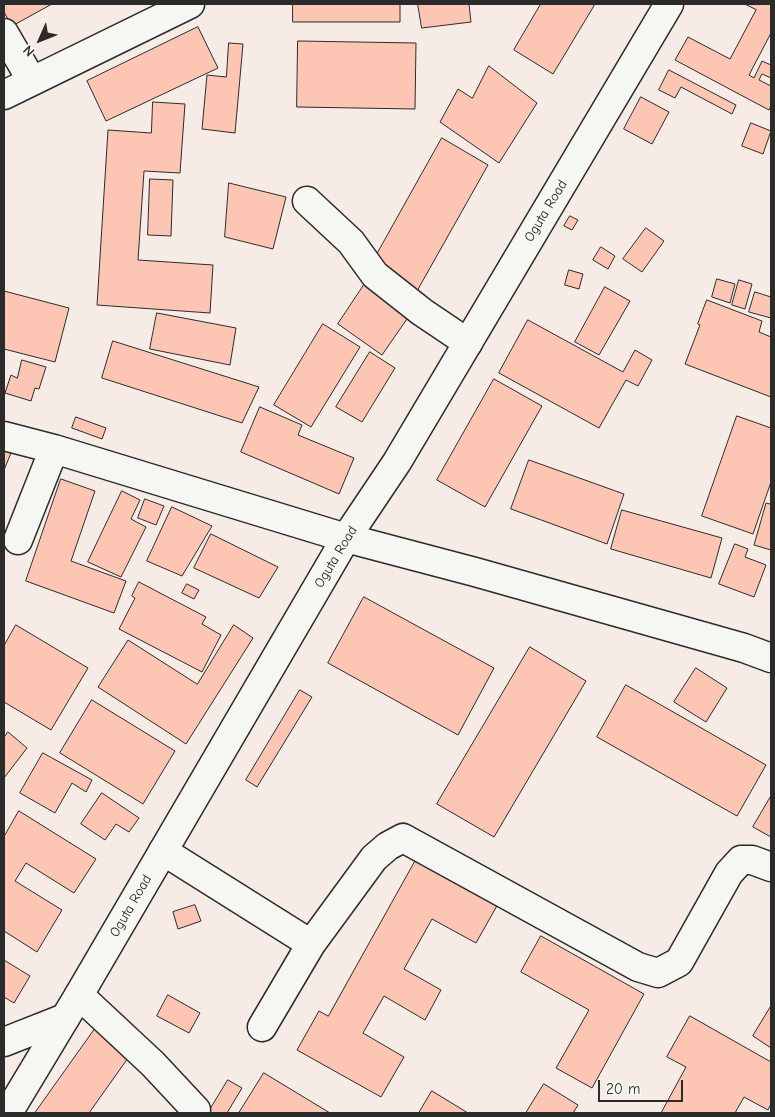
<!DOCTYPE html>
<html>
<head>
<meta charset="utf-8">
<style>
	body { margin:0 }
	#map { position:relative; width:775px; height:1117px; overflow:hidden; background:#f7ece5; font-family:"Comic Neue",sans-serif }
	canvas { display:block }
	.frame { position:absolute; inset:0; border:5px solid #2b2b2b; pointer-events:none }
	.north { position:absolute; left:15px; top:15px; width:50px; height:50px; -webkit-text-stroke:4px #f6f6f2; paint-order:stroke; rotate:226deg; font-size:14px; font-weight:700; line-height:20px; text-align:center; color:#2b2b2b }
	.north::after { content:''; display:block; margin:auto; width:18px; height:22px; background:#2b2b2b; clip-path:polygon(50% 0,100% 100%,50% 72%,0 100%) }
	.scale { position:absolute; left:598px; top:1080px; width:85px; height:22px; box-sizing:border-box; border:2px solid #2b2b2b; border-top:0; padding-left:6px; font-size:15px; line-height:18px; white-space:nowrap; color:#2b2b2b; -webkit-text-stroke:4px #f6f6f2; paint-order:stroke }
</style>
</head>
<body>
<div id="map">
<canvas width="775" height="1117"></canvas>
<div class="frame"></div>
<div class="north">N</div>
<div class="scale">20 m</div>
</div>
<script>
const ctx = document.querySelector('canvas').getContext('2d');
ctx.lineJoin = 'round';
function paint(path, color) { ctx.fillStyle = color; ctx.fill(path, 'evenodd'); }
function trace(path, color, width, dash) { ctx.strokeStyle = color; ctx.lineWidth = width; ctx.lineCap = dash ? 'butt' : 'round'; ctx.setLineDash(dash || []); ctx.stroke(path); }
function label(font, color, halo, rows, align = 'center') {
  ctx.font = font + ' "Comic Neue",sans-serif'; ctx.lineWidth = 4.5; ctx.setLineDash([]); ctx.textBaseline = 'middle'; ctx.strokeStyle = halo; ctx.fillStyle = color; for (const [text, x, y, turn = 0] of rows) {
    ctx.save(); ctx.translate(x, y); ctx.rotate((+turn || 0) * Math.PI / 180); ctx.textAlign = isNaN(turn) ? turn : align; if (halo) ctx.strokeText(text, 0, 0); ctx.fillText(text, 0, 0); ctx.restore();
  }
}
const building = new Path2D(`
	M4 4H52L12 26 4 12Z
	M293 4H400V22H293Z
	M418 4H469L471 22 422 28Z
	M541 4H595L553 74 514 50Z
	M745 4H771V33L749 75 754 78 762 61 771 65V78L762 74 759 80 771 86V106L769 110 675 60 688 37 730 59 756 10Z
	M198 27 218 68 106 121 87 81Z
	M298 41 416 43 415 109 297 107Z
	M229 43 243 44 235 133 202 129 207 75 226 77Z
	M489 66 537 103 499 163 440 122 458 89 472 98Z
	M669 70 736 105 732 114 681 87 675 98 659 90Z
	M641 97 669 112 652 144 624 129Z
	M153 102 185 104 180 173 144 171 138 260 213 265 210 313 97 305 108 130 151 133Z
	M751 123 771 131 763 154 742 146Z
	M442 138 488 165 417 291 371 265Z
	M150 179 173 180 171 236 148 235Z
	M229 183 286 197 273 249 225 237Z
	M570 216 578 220 572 230 564 226Z
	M646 228 664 241 642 272 623 259Z
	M601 247 615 256 608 269 593 260Z
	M569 270 583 274 579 289 565 285Z
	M717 279 735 284 730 303 712 297Z
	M739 280 752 284 745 309 732 305Z
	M364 285 409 316 382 355 338 324Z
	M605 287 630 301 599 355 575 342Z
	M4 291 69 308 55 362 4 349Z
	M755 292 771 297V318L749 312Z
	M707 300 762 321 759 332 771 337V397L685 364 700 325 698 324Z
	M157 313 236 328 230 365 150 349Z
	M528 320 623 372 635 350 652 360 638 386 626 380 599 428 499 373Z
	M323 324 360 347 311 427 274 405Z
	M113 341 259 387 242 423 102 378Z
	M370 352 395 368 362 422 336 407Z
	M22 360 46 367 39 389 35 388 31 401 5 393 11 375 17 378Z
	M494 379 542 406 485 507 437 480Z
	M260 407 302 425 298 435 354 458 339 494 241 452Z
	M737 416 771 428V482L753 534 702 516Z
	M76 417 106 428 102 439 72 428Z
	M4 450 11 453 4 470Z
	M529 460 624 494 607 544 511 509Z
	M61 479 95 491 71 561 126 581 114 613 26 581Z
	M122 491 140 500 131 519 146 527 121 577 88 562Z
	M145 499 164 506 156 525 138 518Z
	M771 501V550L754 545 766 503 770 504Z
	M172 507 212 526 182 576 147 561Z
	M622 510 722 538 711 578 611 549Z
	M211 534 278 567 259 598 194 568Z
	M735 544 748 549 745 557 766 565 754 597 719 584Z
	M139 582 206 617 202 624 221 635 202 672 119 629 135 598 132 596Z
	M187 584 199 590 194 599 182 593Z
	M364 597 494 668 458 735 328 663Z
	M16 625 88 668 51 730 4 702V646Z
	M234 625 253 638 186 744 98 687 128 640 197 684Z
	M530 647 586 681 494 837 437 804Z
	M696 668 727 688 706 722 674 702Z
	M626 685 766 765 737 816 597 737Z
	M300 690 312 697 257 787 246 780Z
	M92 700 175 751 143 804 60 753Z
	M8 732 27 748 4 778V738Z
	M43 753 92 780 86 792 72 783 55 813 20 793Z
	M102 793 139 818 129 832 116 824 105 840 81 824Z
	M771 796V837L753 827Z
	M19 811 96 859 74 893 26 863 15 881 62 910 37 952 4 931V837Z
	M417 858 498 904 476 943 432 919 404 969 441 990 425 1020 384 996 363 1033 404 1057 381 1097 297 1050 319 1011 328 1016Z
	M195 905 201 921 178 929 173 912Z
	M541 936 644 994 592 1088 556 1068 589 1010 521 972Z
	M4 960 30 976 14 1003 4 997Z
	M168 995 200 1013 189 1033 157 1016Z
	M771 1006V1048L753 1036Z
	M690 1016 771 1062V1104L768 1110 744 1097 735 1113H661L686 1067 667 1057Z
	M97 1026 133 1051 89 1113H35Z
	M264 1073 330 1113H239Z
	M228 1080 242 1088 227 1113H208Z
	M544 1084 578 1105 573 1113H526Z
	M432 1091 468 1113H419Z`);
paint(building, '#fdc5b3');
trace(building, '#2b2b2b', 1);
const minor = new Path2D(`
	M4 33 32 81
	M4 95 190 4
	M307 201 351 242 375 275 422 312 468 343
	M4 436 54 449 346 538 475 572 744 648 771 658
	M18 540 54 449
	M163 851 311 944 262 1027
	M311 944 374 858 388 846 403 838 638 967 658 973 679 962 729 873 741 860H752L771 867
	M79 995 153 1064 196 1110
	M4 1042 65 1018`);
const major = new Path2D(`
	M8 1113 79 995 346 538 397 462 669 4`);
trace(minor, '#2b2b2b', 31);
trace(major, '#2b2b2b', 31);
trace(minor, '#f6f6f2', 28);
trace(major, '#f6f6f2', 28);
label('14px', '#2b2b2b', '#f6f6f2', [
	["Oguta Road",546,211,-59],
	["Oguta Road",336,557,-59],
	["Oguta Road",131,906,-60]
]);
</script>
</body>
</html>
